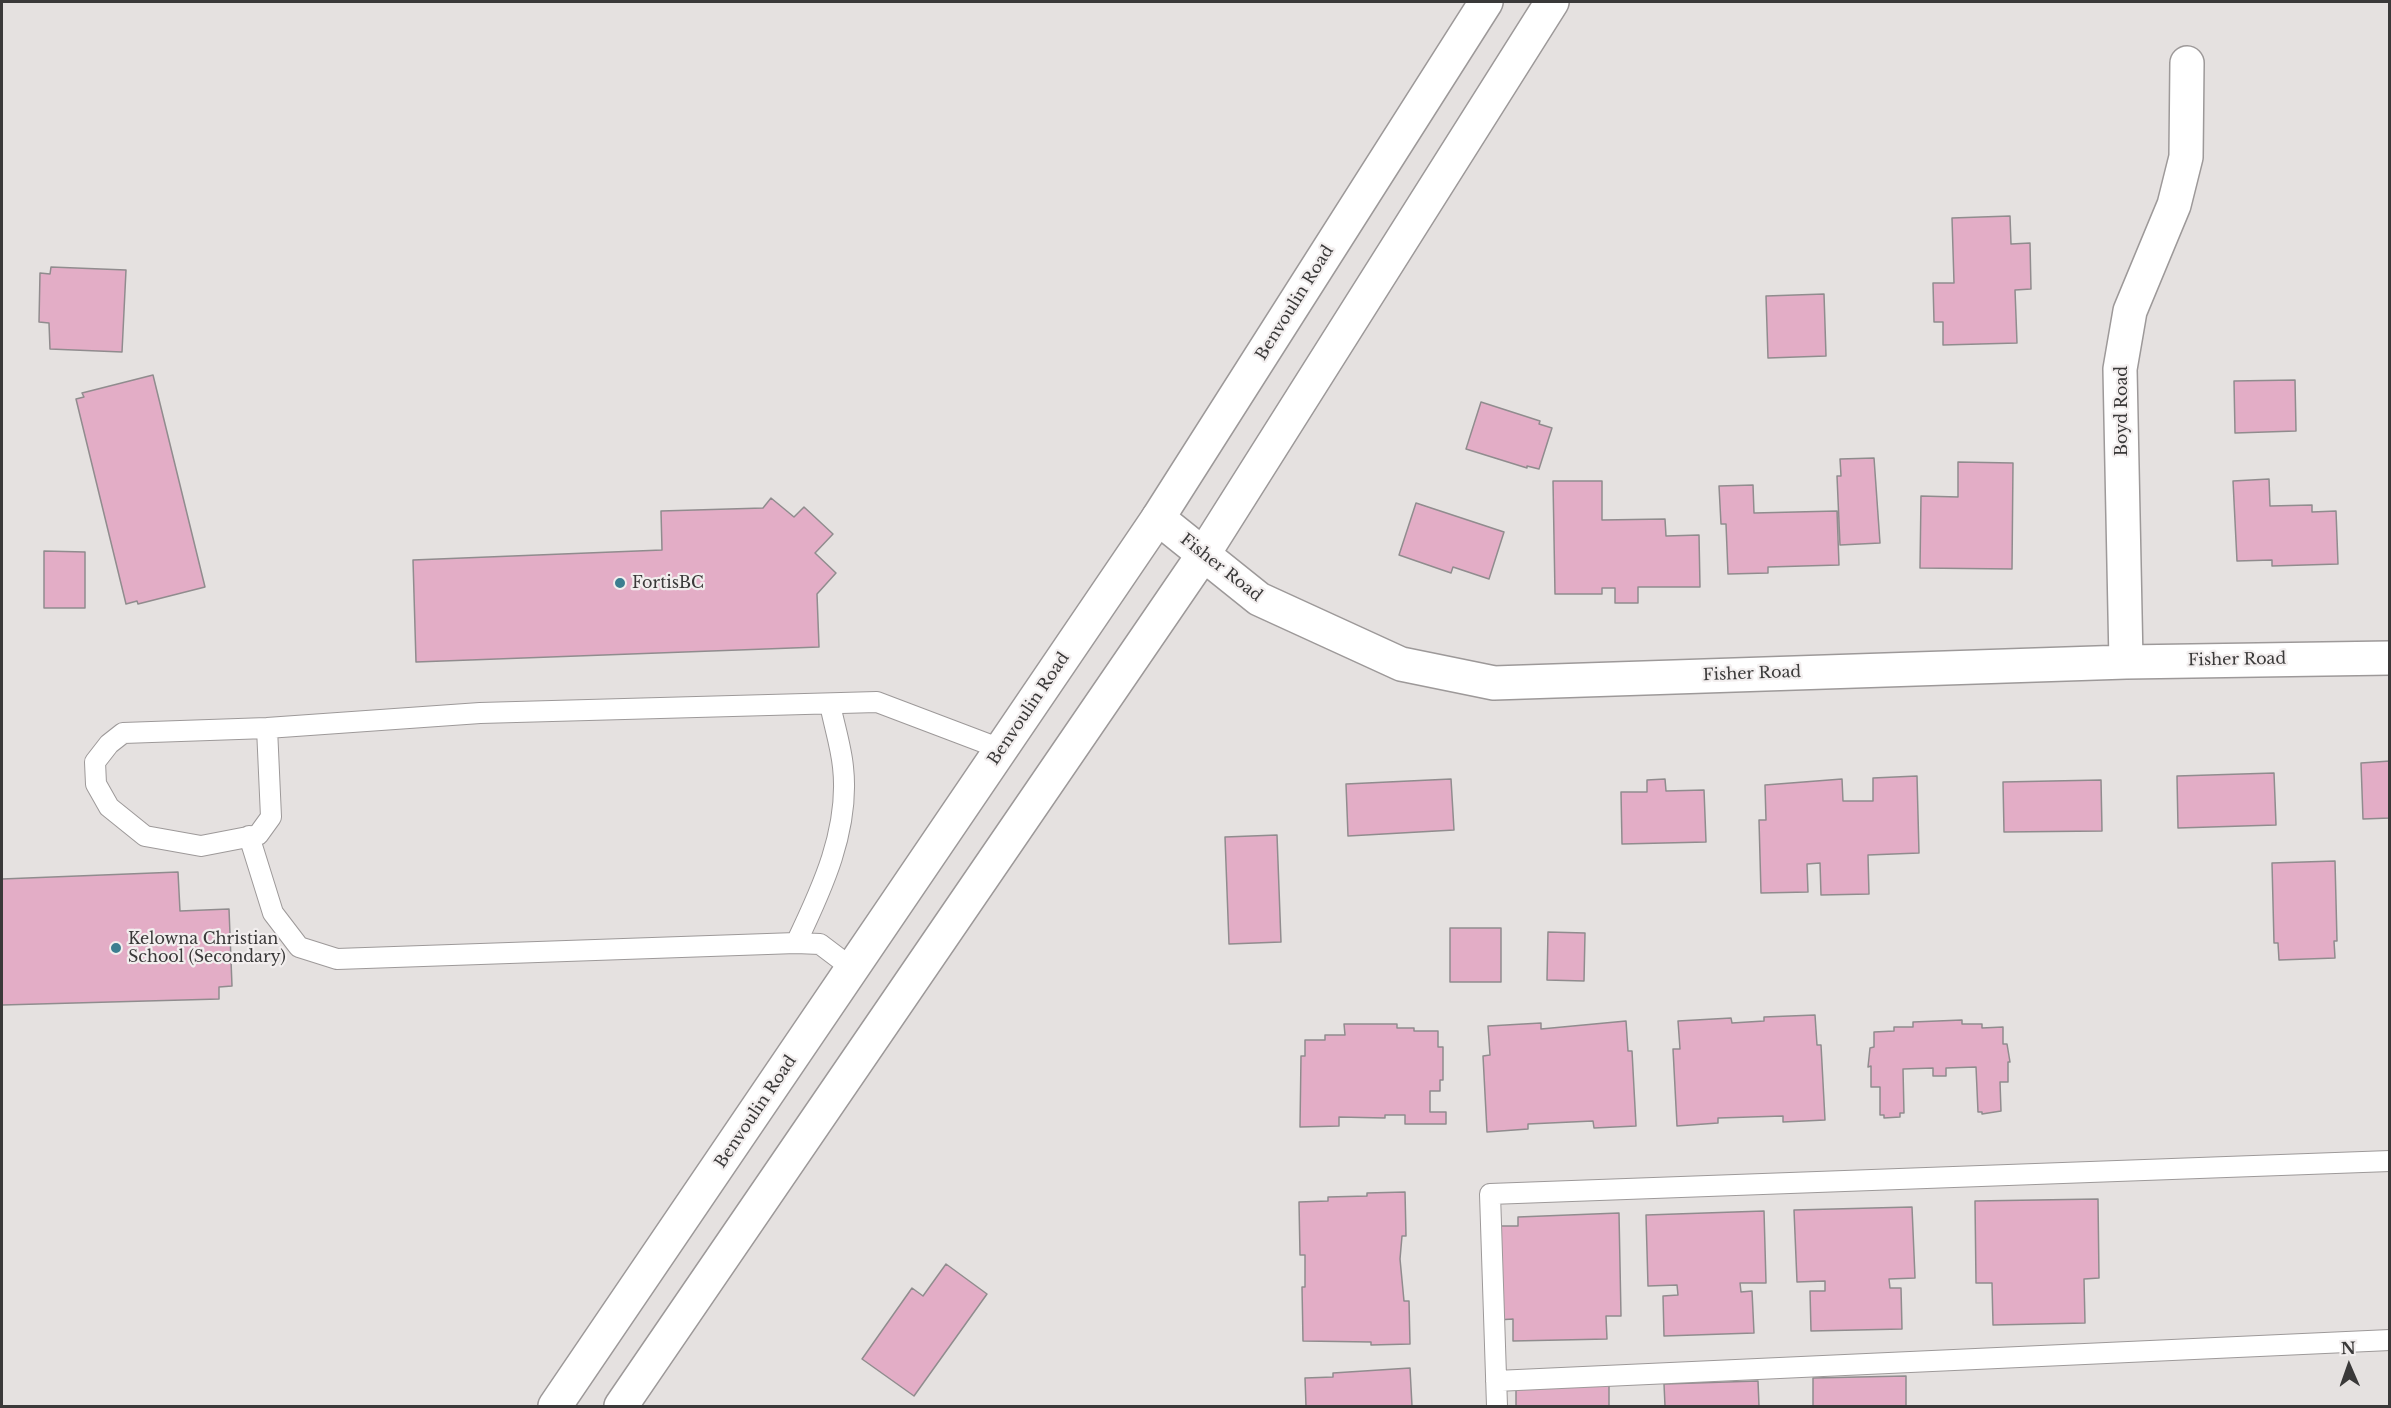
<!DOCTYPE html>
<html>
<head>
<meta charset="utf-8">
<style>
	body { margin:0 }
	#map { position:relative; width:2391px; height:1408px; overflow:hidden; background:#e5e1e0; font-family:"Libre Baskerville",serif }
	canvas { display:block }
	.frame { position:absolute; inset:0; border:3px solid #3a3939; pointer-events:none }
	.north { position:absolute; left:2319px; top:1336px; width:60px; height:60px; -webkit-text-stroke:4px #f2eeee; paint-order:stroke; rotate:358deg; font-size:16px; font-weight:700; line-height:24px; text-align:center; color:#3a3939 }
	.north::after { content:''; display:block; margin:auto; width:21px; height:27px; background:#3a3939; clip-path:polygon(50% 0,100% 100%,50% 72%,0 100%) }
</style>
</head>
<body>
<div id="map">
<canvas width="2391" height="1408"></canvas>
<div class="frame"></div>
<div class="north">N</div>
</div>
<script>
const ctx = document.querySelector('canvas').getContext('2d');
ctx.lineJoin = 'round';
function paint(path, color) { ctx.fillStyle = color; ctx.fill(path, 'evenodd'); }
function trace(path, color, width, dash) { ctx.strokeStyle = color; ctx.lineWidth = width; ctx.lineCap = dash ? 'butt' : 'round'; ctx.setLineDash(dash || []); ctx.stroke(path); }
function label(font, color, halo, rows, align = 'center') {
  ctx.font = font + ' "Libre Baskerville",serif'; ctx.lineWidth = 4.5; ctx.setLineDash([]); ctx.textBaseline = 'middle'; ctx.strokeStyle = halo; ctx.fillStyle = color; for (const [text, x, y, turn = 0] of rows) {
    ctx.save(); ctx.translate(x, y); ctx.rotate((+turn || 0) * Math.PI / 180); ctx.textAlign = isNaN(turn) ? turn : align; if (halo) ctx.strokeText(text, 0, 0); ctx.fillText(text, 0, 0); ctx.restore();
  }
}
const building = new Path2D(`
	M2010 216 2011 244 2030 243 2031 289 2015 290 2017 343 1943 345V322H1934L1933 283H1954L1952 218Z
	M51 267 126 270 122 352 50 349 49 323 39 322 40 273 50 274Z
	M1824 294 1826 356 1768 358 1766 296Z
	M153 375 205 587 138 604 137 601 126 604 76 399 84 397 82 393Z
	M2295 380 2296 431 2235 433 2234 381Z
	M1481 402 1540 421 1539 424 1552 428 1539 469 1527 466V468L1466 449Z
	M1874 458 1880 543 1840 545 1837 476H1841L1840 459Z
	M1958 462 2013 463 2012 569 1920 568 1921 496 1958 497Z
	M2269 479 2270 506 2312 505V512L2336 511 2338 564 2272 566V560L2237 561 2233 481Z
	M1553 481H1602V520L1665 519 1666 536 1699 535 1700 587H1638V603H1615V588H1602V594H1555Z
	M1753 485 1754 513 1837 511 1839 565 1768 567V573L1728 574 1726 524H1721L1719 486Z
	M771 498 794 517 804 507 833 534 815 553 836 573 817 594 819 647 416 662 413 560 662 550 661 511 763 508Z
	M1416 503 1504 532 1489 579 1453 567 1451 573 1399 555Z
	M44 551 85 552V608H44Z
	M2390 761V818L2363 819 2361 763Z
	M2274 773 2276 825 2178 828 2177 776Z
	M1917 776 1919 853 1868 855 1869 894 1821 895 1820 863 1807 864 1808 892 1761 893 1759 820H1766L1765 785 1842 779 1843 801H1873V778Z
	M1451 779 1454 830 1348 836 1346 784Z
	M1665 779 1666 791 1704 790 1706 842 1622 844 1621 792H1647V780Z
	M2101 780 2102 831 2004 832 2003 782Z
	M1277 835 1281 942 1229 944 1225 837Z
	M2335 861 2337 941H2334L2335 958 2279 960 2278 943H2274L2272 863Z
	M178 872 180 911 229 909 232 986 219 987V999L2 1005V879Z
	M1450 928H1501V982H1450Z
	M1548 932 1585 933 1584 981 1547 980Z
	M1815 1015 1817 1045H1821L1825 1120 1783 1122V1116L1718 1118V1123L1677 1126 1673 1049H1680L1678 1021 1731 1018 1732 1023 1764 1021V1017Z
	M1962 1020V1024H1982V1028L2003 1027V1044H2007L2010 1062H2008V1082H2000L2001 1111 1982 1114V1112H1978L1976 1067 1946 1068V1076H1933V1068L1903 1069 1904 1113H1900V1117L1884 1118V1115H1880V1087H1871V1066L1868 1067 1870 1048 1874 1047V1032L1894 1031V1027H1913V1022Z
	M1626 1021 1628 1051H1632L1636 1126 1594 1128 1593 1121 1528 1124V1129L1487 1132 1483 1056 1490 1055 1488 1026 1541 1023V1029Z
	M1344 1024H1397V1028H1414V1031H1438V1047H1443V1080H1440V1091H1430V1112H1446V1124H1405V1115H1385V1118L1339 1117V1126L1300 1127 1301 1056H1305V1040H1325V1035H1345Z
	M1405 1192 1406 1236H1402L1400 1259 1404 1301H1409L1410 1344 1371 1345V1342L1303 1341 1302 1287H1305V1255H1300L1299 1202 1328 1201V1197L1367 1196V1193Z
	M2098 1199 2099 1278 2084 1279 2085 1323 1993 1325 1992 1283H1976L1975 1201Z
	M1912 1207 1915 1278 1889 1279 1890 1288H1901L1902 1329 1811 1331 1810 1291H1825V1281L1797 1282 1794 1210Z
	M1764 1211 1766 1283H1740L1741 1292 1752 1291 1754 1333 1664 1336 1663 1296 1678 1295 1677 1285 1648 1286 1646 1215Z
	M1619 1213 1621 1316H1606L1607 1339 1513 1341V1319L1497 1320 1495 1226H1518V1217Z
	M946 1264 987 1294 914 1396 862 1359 912 1288 923 1296Z
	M1410 1368 1412 1406H1306L1305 1378 1333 1377V1373Z
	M1906 1376V1406H1813V1378Z
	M1758 1381 1759 1406H1665L1664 1384Z
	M1609 1384V1406H1516V1387Z`);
paint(building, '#e3adc6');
trace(building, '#908c8e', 1.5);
const service = new Path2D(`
	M267 728 271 817 258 835 201 846 145 836 109 807 96 784 95 762 109 744 123 733 267 728 480 713 877 702 1001 749
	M249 836 273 913 299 947 337 959 796 943 820 944 853 969
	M796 943C822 889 850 829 843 767 841 746 834 725 830 704
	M1496 1381 2390 1340
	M1497 1406 1490 1194 2390 1161`);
const minor = new Path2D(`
	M1158 518 1259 599 1401 664 1494 683 2126 662 2390 658
	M2126 662 2120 369 2130 311 2174 205 2186 157 2187 63`);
const secondary = new Path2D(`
	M555 1406 1158 518 1486 2
	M621 1406 1203 555 1552 2`);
trace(service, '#9d9999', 22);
trace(minor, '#9d9999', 36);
trace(secondary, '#9d9999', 36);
trace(service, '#fff', 20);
trace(minor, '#fff', 33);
trace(secondary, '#fff', 33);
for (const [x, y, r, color] of [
	[620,583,6,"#3c7e90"],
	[116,948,6,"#3c7e90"]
]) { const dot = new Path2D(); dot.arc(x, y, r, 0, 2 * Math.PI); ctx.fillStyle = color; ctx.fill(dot); trace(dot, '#f2eeee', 2); }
label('16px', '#3a3939', '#f2eeee', [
	["Benvoulin Road",1295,303,-58],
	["Boyd Road",2122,411,-90],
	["Fisher Road",1221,568,38],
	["Fisher Road",2237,660,-1],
	["Fisher Road",1752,674,-2],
	["Benvoulin Road",1029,709,-56],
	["Benvoulin Road",756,1112,-56]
]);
label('16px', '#3a3939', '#f2eeee', [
	["FortisBC",632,583],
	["Kelowna Christian",128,939],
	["School (Secondary)",128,957]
], 'left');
</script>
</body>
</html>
